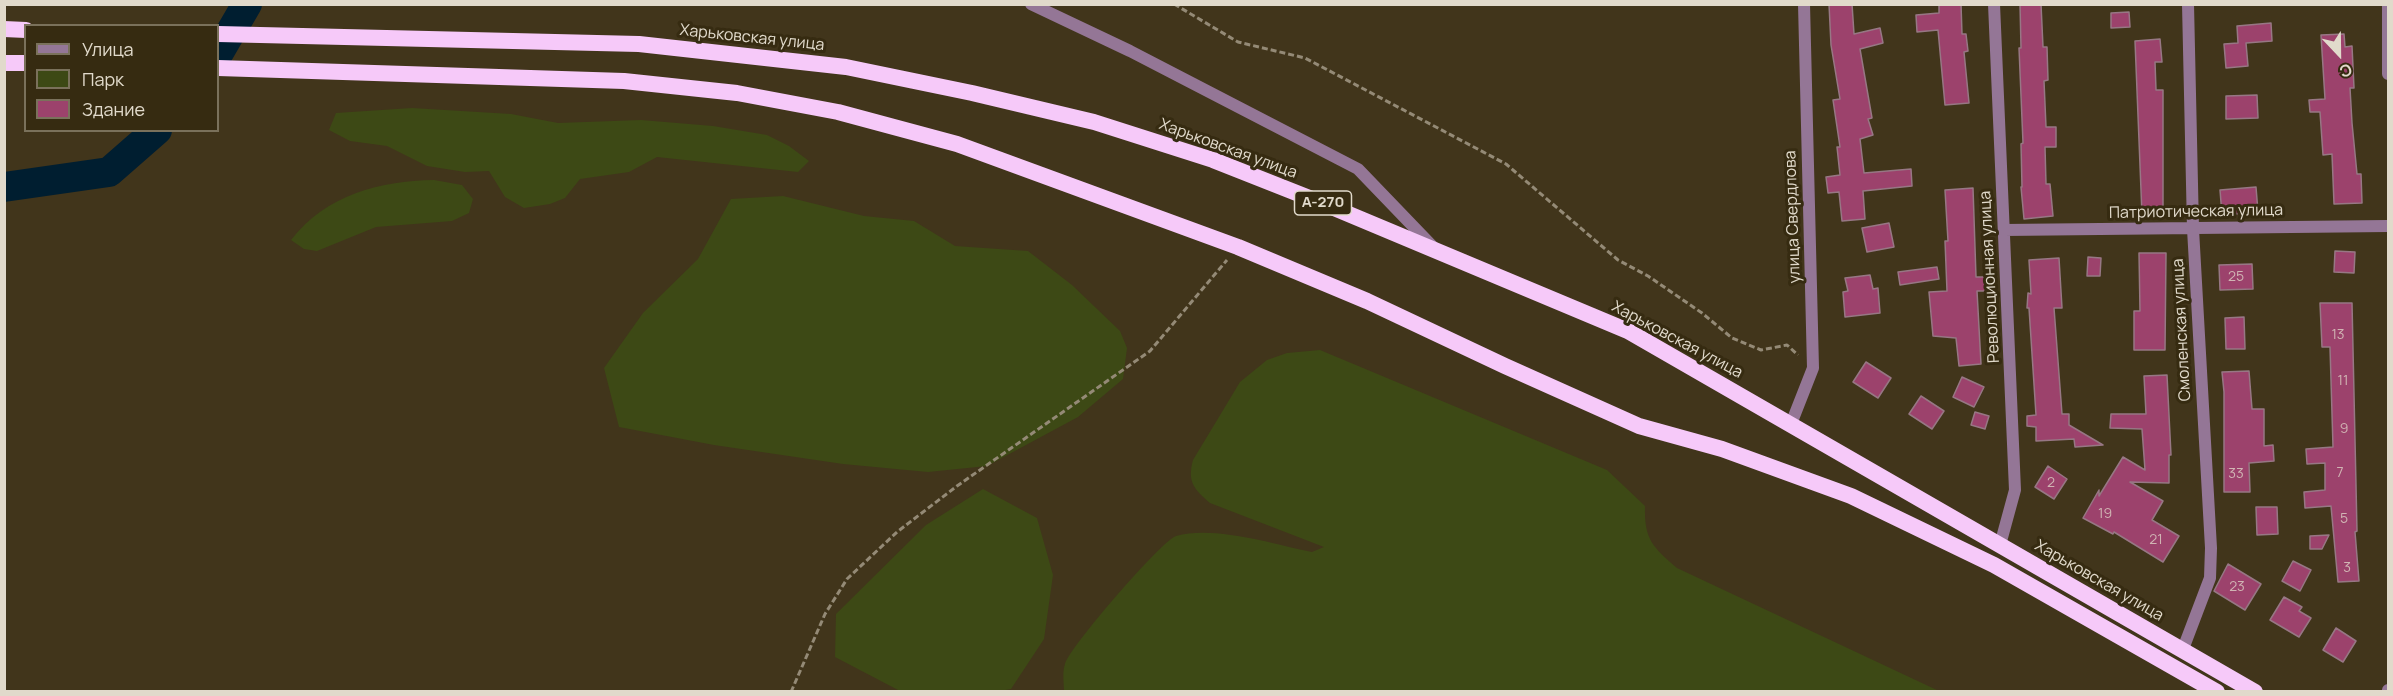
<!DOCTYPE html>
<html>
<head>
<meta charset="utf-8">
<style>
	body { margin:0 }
	#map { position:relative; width:2393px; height:696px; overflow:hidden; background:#41351b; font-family:Manrope,sans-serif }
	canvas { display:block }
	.frame { position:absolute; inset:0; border:6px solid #e1dacb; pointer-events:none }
	.legend { position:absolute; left:24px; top:24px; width:195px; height:108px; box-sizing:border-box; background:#362b11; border:2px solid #7a715b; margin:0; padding:8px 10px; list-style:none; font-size:18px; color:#e1dacb }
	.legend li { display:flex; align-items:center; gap:12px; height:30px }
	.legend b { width:30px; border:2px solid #7a715b }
	.north { position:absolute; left:2309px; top:24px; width:60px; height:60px; -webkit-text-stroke:4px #362b11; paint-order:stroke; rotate:158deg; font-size:16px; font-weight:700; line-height:24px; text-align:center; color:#e1dacb }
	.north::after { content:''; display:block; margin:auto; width:21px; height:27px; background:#e1dacb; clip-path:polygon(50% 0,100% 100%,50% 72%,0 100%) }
</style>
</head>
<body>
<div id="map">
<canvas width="2393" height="696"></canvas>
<div class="frame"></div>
<ul class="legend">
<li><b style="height:8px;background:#947696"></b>Улица</li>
<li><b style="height:16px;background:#3d4915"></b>Парк</li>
<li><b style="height:16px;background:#9c426c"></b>Здание</li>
</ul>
<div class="north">С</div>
</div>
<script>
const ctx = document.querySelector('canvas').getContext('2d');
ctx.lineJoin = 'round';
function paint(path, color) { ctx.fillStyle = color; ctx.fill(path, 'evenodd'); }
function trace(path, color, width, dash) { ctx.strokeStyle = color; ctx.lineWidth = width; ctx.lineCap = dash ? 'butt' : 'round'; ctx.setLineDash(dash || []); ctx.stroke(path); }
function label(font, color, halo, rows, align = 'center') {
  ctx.font = font + ' Manrope,sans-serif'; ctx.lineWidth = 6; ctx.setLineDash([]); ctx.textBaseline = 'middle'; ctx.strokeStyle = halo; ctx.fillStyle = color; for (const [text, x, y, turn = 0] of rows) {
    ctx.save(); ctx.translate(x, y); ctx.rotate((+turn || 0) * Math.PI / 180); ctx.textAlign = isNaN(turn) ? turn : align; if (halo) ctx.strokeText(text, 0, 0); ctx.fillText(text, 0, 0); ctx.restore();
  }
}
paint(new Path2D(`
	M412 108 511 114 558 123 641 120 713 126 767 135 789 146 809 161 798 172 657 157 629 172 580 179 565 198 550 204 524 208 505 197 489 171 465 172 427 166 387 146 350 141 329 130 336 113Z
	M434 180 462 185 473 199 469 213 452 221 376 227 317 251 304 249 291 240C326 195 379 181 434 180Z
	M783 196 864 216 914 221 955 246 1028 251 1072 285 1120 331 1127 348 1123 379 1078 417 987 466 928 472 843 464 714 445 619 427 604 368 643 313 698 259 731 199Z
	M1320 350 1607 470 1645 506C1644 540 1653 547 1677 568L1939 691H1064C1064 683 1062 672 1065 664 1069 648 1162 540 1176 536 1214 525 1273 544 1312 552L1324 547 1210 503C1194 489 1187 482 1193 460L1240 382 1267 360 1287 353Z
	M983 489 1037 518 1053 575 1044 639 1011 689 994 692 900 691 835 657 836 614 926 525Z`), '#3d4915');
trace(new Path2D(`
	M218 54 247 4
	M4 187 109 172 157 130`), '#001e30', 30);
const building = new Path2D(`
	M1829 4H1852L1854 34 1880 28 1883 43 1860 49 1872 118 1868 119 1873 135 1860 139 1864 173 1911 169 1912 186 1863 191 1865 219 1842 221 1839 192 1828 193 1826 177 1840 175 1837 147H1840L1833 100 1840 99 1831 45Z
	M1939 4H1961L1962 34H1966L1968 51 1964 52 1969 103 1945 105 1938 30 1917 32 1916 15 1939 13Z
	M2020 4H2041L2043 47H2047L2048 80 2044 81 2046 127H2056V147H2045L2046 184H2050L2053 216 2024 219 2021 187H2022L2021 144 2023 143 2019 48H2021Z
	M2129 12 2130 27 2111 28V13Z
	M2271 23 2272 41 2246 43 2248 66 2226 68 2224 44 2238 43 2237 26Z
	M2344 34 2345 47 2352 46 2354 88H2350L2352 123 2357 174H2361L2362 203 2334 204 2332 154 2323 155 2320 112H2310L2309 100 2325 99 2321 35Z
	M2160 39 2162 62H2155L2156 90H2163V214L2142 215 2135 41Z
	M2257 95 2258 118 2226 119V96Z
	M2256 187 2258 212 2222 215 2220 190Z
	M1973 188 1976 277H1988V291H1977L1981 364 1959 366 1956 338 1933 336 1929 292 1947 291 1945 241H1948L1945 190Z
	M1889 223 1894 247 1867 252 1862 228Z
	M2335 251 2355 252 2354 273 2334 272Z
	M2139 253H2166L2165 350H2134V311H2140Z
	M2088 257 2101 258 2100 276H2087Z
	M2059 258 2062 308H2054L2062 414H2069V425L2103 445 2075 447 2074 439 2036 441V427L2027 426V416L2036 415 2029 308H2027L2028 293 2031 294 2029 260Z
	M2252 264 2253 289 2220 290 2219 265Z
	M1937 267 1939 279 1900 285 1898 272Z
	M1870 275 1873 289 1878 288 1880 313 1845 317 1843 292 1848 291 1845 278Z
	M2320 303H2352L2357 531 2355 532 2359 581 2338 582 2331 506 2305 508 2304 492 2325 490V463L2307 464 2306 449 2333 447 2330 347H2322Z
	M2244 317 2245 349H2226L2225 318Z
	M1866 362 1891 378 1878 398 1853 382Z
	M2249 371 2252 409H2264V446L2273 445 2274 461 2249 463 2250 492H2224V392L2222 372Z
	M2167 375 2171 455H2169V483L2130 482 2163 501 2152 520 2179 536 2163 562 2114 532 2113 534 2083 518 2099 490V496L2123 457 2145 470 2142 429 2110 428 2111 414H2146L2144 376Z
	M1962 377 1984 387 1974 407 1953 397Z
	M1921 396 1944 411 1932 429 1909 414Z
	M1975 412 1989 416 1985 429 1971 425Z
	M2048 466 2067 479 2054 499 2035 487Z
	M2256 507H2277L2278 534 2257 535Z
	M2329 535 2322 549H2310V536Z
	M2293 561 2311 570 2300 591 2282 581Z
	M2228 564 2261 584 2245 610 2214 591Z
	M2284 597 2302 607 2299 611 2311 618 2299 637 2270 620Z
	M2336 628 2356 641 2343 662 2323 650Z`);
paint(building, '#9c426c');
trace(building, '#977784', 1.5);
trace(new Path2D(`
	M1174 4 1238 42 1305 58 1506 164 1618 260 1648 276 1702 313 1732 338 1761 350 1787 345 1798 355
	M791 692 825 614 847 579 897 532 957 486 1150 351 1227 260`), '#948a76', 3, [6, 3]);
trace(new Path2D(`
	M1031 4 1130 51 1358 169 1434 248
	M1994 4 2015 490 2000 545
	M2388 4V74
	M2004 230 2388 226
	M1791 424 1813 368 1804 4
	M2183 649 2210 578 2211 548 2193 229 2188 4
	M2388 692V690`), '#947696', 12);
trace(new Path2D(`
	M4 29 26 30
	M218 34 639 44 846 67 972 93 1094 122 1213 160 1327 205 1628 331 2255 692
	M4 63H26
	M218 68 624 81 737 93 838 112 957 144 1238 247 1367 301 1505 366 1639 426 1722 449 1851 496 1994 565 2217 692`), '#f6c9f9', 16);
label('14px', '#d0b4b3', null, [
	["25",2236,277],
	["13",2338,335],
	["11",2343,381],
	["9",2344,429],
	["7",2340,473],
	["33",2236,474],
	["2",2051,483],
	["19",2105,514],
	["5",2344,519],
	["21",2156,540],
	["3",2347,568],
	["23",2237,587]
]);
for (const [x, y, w] of [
	[1323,203,57]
]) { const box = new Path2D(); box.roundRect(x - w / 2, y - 12, w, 24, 4.5); ctx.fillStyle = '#362b11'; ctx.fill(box); trace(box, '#e1dacb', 1.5); }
label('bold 15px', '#e1dacb', null, [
	["А-270",1323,203]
]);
label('16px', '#e1dacb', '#362b11', [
	["Харьковская улица",752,38,6],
	["Харьковская улица",1228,149,20],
	["Патриотическая улица",2196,212,-1],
	["улица Свердлова",1793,217,-92],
	["Революционная улица",1990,277,-93],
	["Смоленская улица",2182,330,-93],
	["Харьковская улица",1677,340,28],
	["Харьковская улица",2099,581,30]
]);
</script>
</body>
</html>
